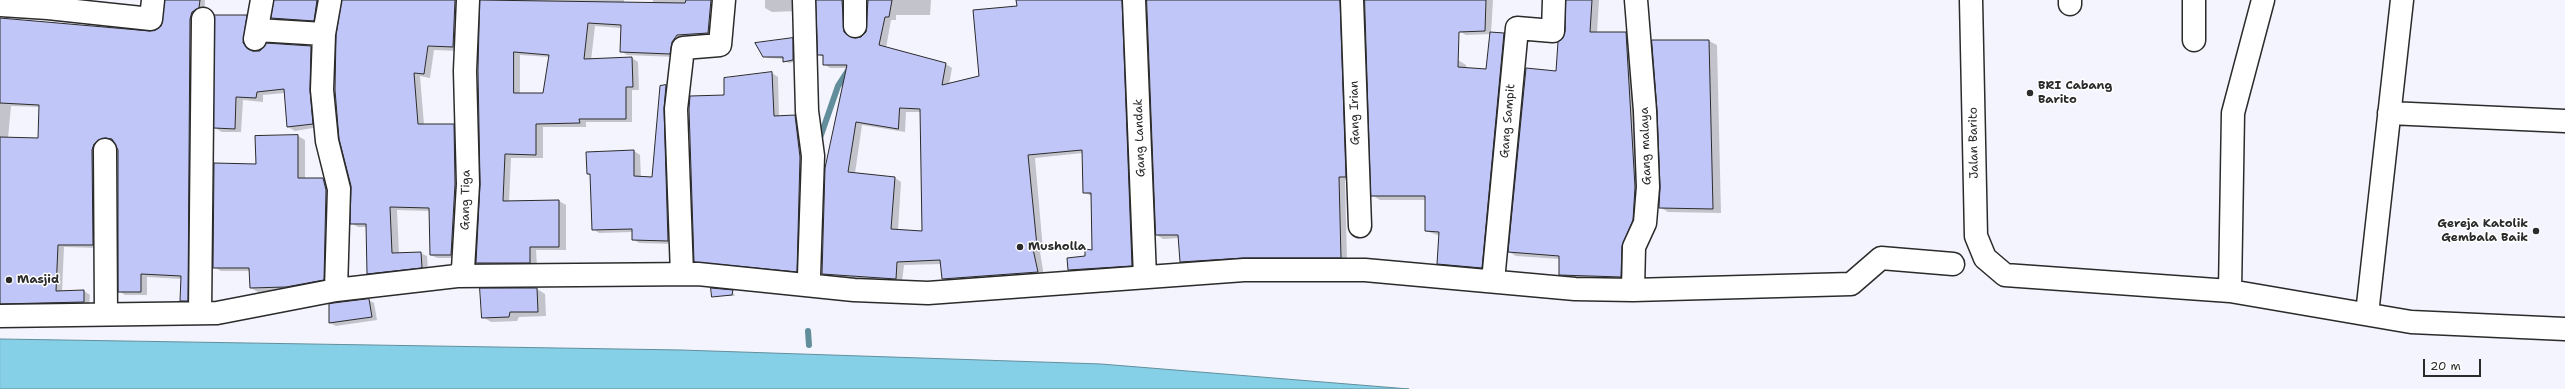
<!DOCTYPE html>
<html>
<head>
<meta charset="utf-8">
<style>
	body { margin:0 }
	#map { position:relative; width:2565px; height:389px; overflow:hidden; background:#f3f4fe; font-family:"Shantell Sans",sans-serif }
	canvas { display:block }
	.scale { position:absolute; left:2423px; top:359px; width:58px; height:18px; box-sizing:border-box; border:2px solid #2b2b2b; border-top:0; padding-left:5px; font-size:12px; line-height:14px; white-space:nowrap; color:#2b2b2b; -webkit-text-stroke:3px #fff; paint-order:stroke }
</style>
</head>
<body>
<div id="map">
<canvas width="2565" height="389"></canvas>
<div class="scale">20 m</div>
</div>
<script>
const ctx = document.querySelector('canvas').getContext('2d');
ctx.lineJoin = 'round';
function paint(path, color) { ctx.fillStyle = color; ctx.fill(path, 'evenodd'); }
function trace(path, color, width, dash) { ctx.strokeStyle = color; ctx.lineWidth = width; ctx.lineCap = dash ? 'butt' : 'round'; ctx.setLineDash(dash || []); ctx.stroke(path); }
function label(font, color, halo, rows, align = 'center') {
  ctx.font = font + ' "Shantell Sans",sans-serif'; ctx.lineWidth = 3; ctx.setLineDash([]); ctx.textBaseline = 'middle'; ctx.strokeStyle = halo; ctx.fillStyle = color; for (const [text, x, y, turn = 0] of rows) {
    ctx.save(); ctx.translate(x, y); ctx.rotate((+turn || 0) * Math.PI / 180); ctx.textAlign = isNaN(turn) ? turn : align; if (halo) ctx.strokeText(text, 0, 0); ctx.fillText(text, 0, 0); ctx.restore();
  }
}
const water = new Path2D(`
	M0 339 681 350 1101 364 1409 389H0Z`);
paint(water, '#86d0e7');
trace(water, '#628e9c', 1);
paint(new Path2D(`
	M166 0H205L193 304 181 300 182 279 147 277V295H125L119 291 118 150 111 140 100 147 99 248 64 247 62 292 84 291 90 295 89 305 0 306V19L150 32 157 31 164 21ZM11 106 40 107 39 139 8 138Z
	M274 0H326L320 24 279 22 272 18Z
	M342 0H464L460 51 434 50 430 78 420 76 424 125 454 126 460 129 458 258H437L431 255 430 211 397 210 399 254 420 253 427 256 428 271 375 277 368 273 367 227H358L351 223 352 186 337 35Z
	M481 0H624V2L653 3V0H720L715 37 676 57 627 55 621 51V28L595 26 591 60 632 58 638 62 639 90H632V122H586V127H543V158H511L509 202 559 201 566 205V250H536L537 266 483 267 477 263 482 184 479 71ZM520 55 550 57 544 94H520Z
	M765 0H799L798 11 772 12 765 8Z
	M818 0H850L852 38H861L869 26 867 0H931L930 15H896V20H891L886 48 946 64 952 68 949 85 980 77 1018 7 1017 0H1130L1138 269 1075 274 1069 270 1093 251 1091 196 1084 192 1083 153 1035 158 1043 250 1040 252 1044 276 949 283 943 279 942 264 904 265 902 282 829 277 823 274 848 68H830L824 64V57L819 55ZM906 112H921L923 232 898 230 901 182 895 178 855 173 862 125 905 132Z
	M1148 0H1348L1352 181 1345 180 1347 261 1188 265 1181 261 1180 238 1163 239 1157 235Z
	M1366 0H1450L1458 60 1466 65V68L1487 70 1491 34 1466 35 1459 31 1464 0H1493L1491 33 1504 34 1512 39 1489 272 1446 268 1438 263 1440 236 1426 231V200H1380L1372 195Z
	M1566 0H1599L1597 33H1626L1632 37 1642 191 1627 281 1566 278 1560 274V259L1516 256 1509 252 1557 72 1566 32Z
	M246 16 253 20 250 48 255 52 311 47 318 51 319 127 295 131 288 127 285 93 263 95V102L243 100 241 132H222L215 128Z
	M792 39 796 41 797 62 788 63 784 59 768 58 763 56Z
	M1709 41 1717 45 1721 213 1668 212 1660 207 1661 187 1658 110Z
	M772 73 778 77 779 117 795 116 801 120 806 161 802 274 701 264 695 261 725 96V79Z
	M661 86H666L672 90 674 244 639 243 633 239V232L599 233 593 229 591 175 588 174 634 151 640 155 641 178H653Z
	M298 136 305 140V179H323L330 183V283L294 290 258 292 251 288V271H221L214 267 257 165Z
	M537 289 545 294 546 316 519 317 517 321 491 322 483 317Z
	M732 291 735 296H713Z
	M369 300 374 303 377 320 336 326 330 323V305Z`), '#0003');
trace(new Path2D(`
	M820 138 838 86 849 69
	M808 331 809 345`), '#628e9c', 6);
const building = new Path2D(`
	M165 0H200L199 8 192 12 190 19 188 301H180L181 276 141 274V292H118V150L112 139 105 138 94 144 92 150 93 245H58L56 291 84 290V302L0 304V137L38 138 39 105 0 103V18L150 31 161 26Z
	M274 0H317L314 21 271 18Z
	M342 0H455L453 47 428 46 424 74 414 73 418 124H454L455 184 451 255H430L429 208 390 207 392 253 421 252 422 268 367 274 366 224H350L351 186 339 139 335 90 336 35Z
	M480 0 685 3 686 0H711L708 33 677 35 672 42 670 54 620 52 621 25 588 23 584 59 632 57 633 87H626V119H579L580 123 536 124V155L505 154 503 201 559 200V247H530V263H476L480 184 478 71ZM514 52 549 55 543 93H514Z
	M816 0H842L844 32 855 38 861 37 866 32 868 0H892L889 17H885L879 45 946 63 942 85 979 76 973 10 1017 6 1016 0H1122L1132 266 1068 270 1067 258 1085 256V249L1092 250 1091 193H1083L1082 150 1028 155 1037 246 1033 249 1038 272 942 279 940 260 897 262 896 279 822 274 825 168 847 65H823V55H818ZM900 108 920 109 922 231 891 229 895 177 848 172 856 122 898 129Z
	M1147 0H1340L1346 177H1339L1341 258H1244L1180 262 1178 235H1156Z
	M1365 0H1486L1485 31 1459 32 1458 67 1486 69 1490 32 1504 33 1482 268 1437 264 1439 232 1425 231V196H1371Z
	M1566 0H1592L1590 32H1626L1635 187 1633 220 1622 246 1621 277 1559 275V256L1508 252 1526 68 1556 71 1558 42 1563 38 1565 31Z
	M214 15H247L243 43 252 51H260L266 43 311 46 310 90 313 124 287 127 284 89 257 92 256 98 236 97 235 129 214 128Z
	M793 38V60L783 62V57H763L755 43Z
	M1652 40H1709L1713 209 1659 208 1660 187 1657 110Z
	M772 72 774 116 795 115 800 157 797 272 694 262 689 109 690 96 724 95V78Z
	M666 85 664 109 668 241 632 240V229L592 230 590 174H587L586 152 634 150V176L652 177 660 86Z
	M298 135V178H323L326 190 324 280 286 287 250 288 249 268H213L214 163 256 164 255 136Z
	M480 288H537L538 312H510L509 317 482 318Z
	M711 288 733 290 732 295 712 297Z
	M369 299 372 317 329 323V304Z`);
paint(building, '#c1c6f8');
trace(building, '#2b2b2b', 1);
const minor = new Path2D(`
	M804 0 807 111 813 156 809 276
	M1134 0 1145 277
	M1352 0 1360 226
	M1971 0 1976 236 1985 258 2005 275 2230 291 2411 322 2565 329
	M2070 0V4
	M2194 0V40
	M0 5 48 8 151 19 153 0
	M855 26V0
	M257 30 324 34 330 0
	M324 34 322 90 327 141 339 189 336 290
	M255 39 262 0
	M2389 113 2565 121
	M105 150 106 314
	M682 274 676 109 683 48 720 45 724 0
	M457 276 698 274 854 290 928 293 1244 270H1365L1575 289 1633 290 1851 284 1881 258 1953 264
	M1493 281 1517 28 1553 31 1554 0
	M1633 290 1634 247 1645 223 1648 187 1645 111 1636 0
	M2230 291 2233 113 2263 0
	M200 313 203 19
	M2367 314 2402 0
	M0 316 217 313 336 290 457 276 463 269 468 184 465 71 468 0`);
trace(minor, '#2b2b2b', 25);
trace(minor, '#fff', 22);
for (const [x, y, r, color] of [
	[2030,93,4,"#2b2b2b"],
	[2536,231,4,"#2b2b2b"],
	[1020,247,4,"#2b2b2b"],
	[9,280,4,"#2b2b2b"]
]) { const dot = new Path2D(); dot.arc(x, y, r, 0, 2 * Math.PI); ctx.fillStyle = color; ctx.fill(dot); trace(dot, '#fff', 1.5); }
label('bold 12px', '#2b2b2b', '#fff', [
	["BRI Cabang",2038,86],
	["Barito",2038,100],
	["Gereja Katolik",2528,224,"right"],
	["Gembala Baik",2528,238,"right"],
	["Musholla",1028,247],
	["Masjid",17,280]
], 'left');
label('12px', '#2b2b2b', '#fff', [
	["Gang Irian",1355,113,-91],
	["Gang Sampit",1508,121,-85],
	["Gang Landak",1140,138,-92],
	["Jalan Barito",1974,143,-91],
	["Gang malaya",1646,146,-92],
	["Gang Tiga",466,200,-89]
]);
</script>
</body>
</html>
